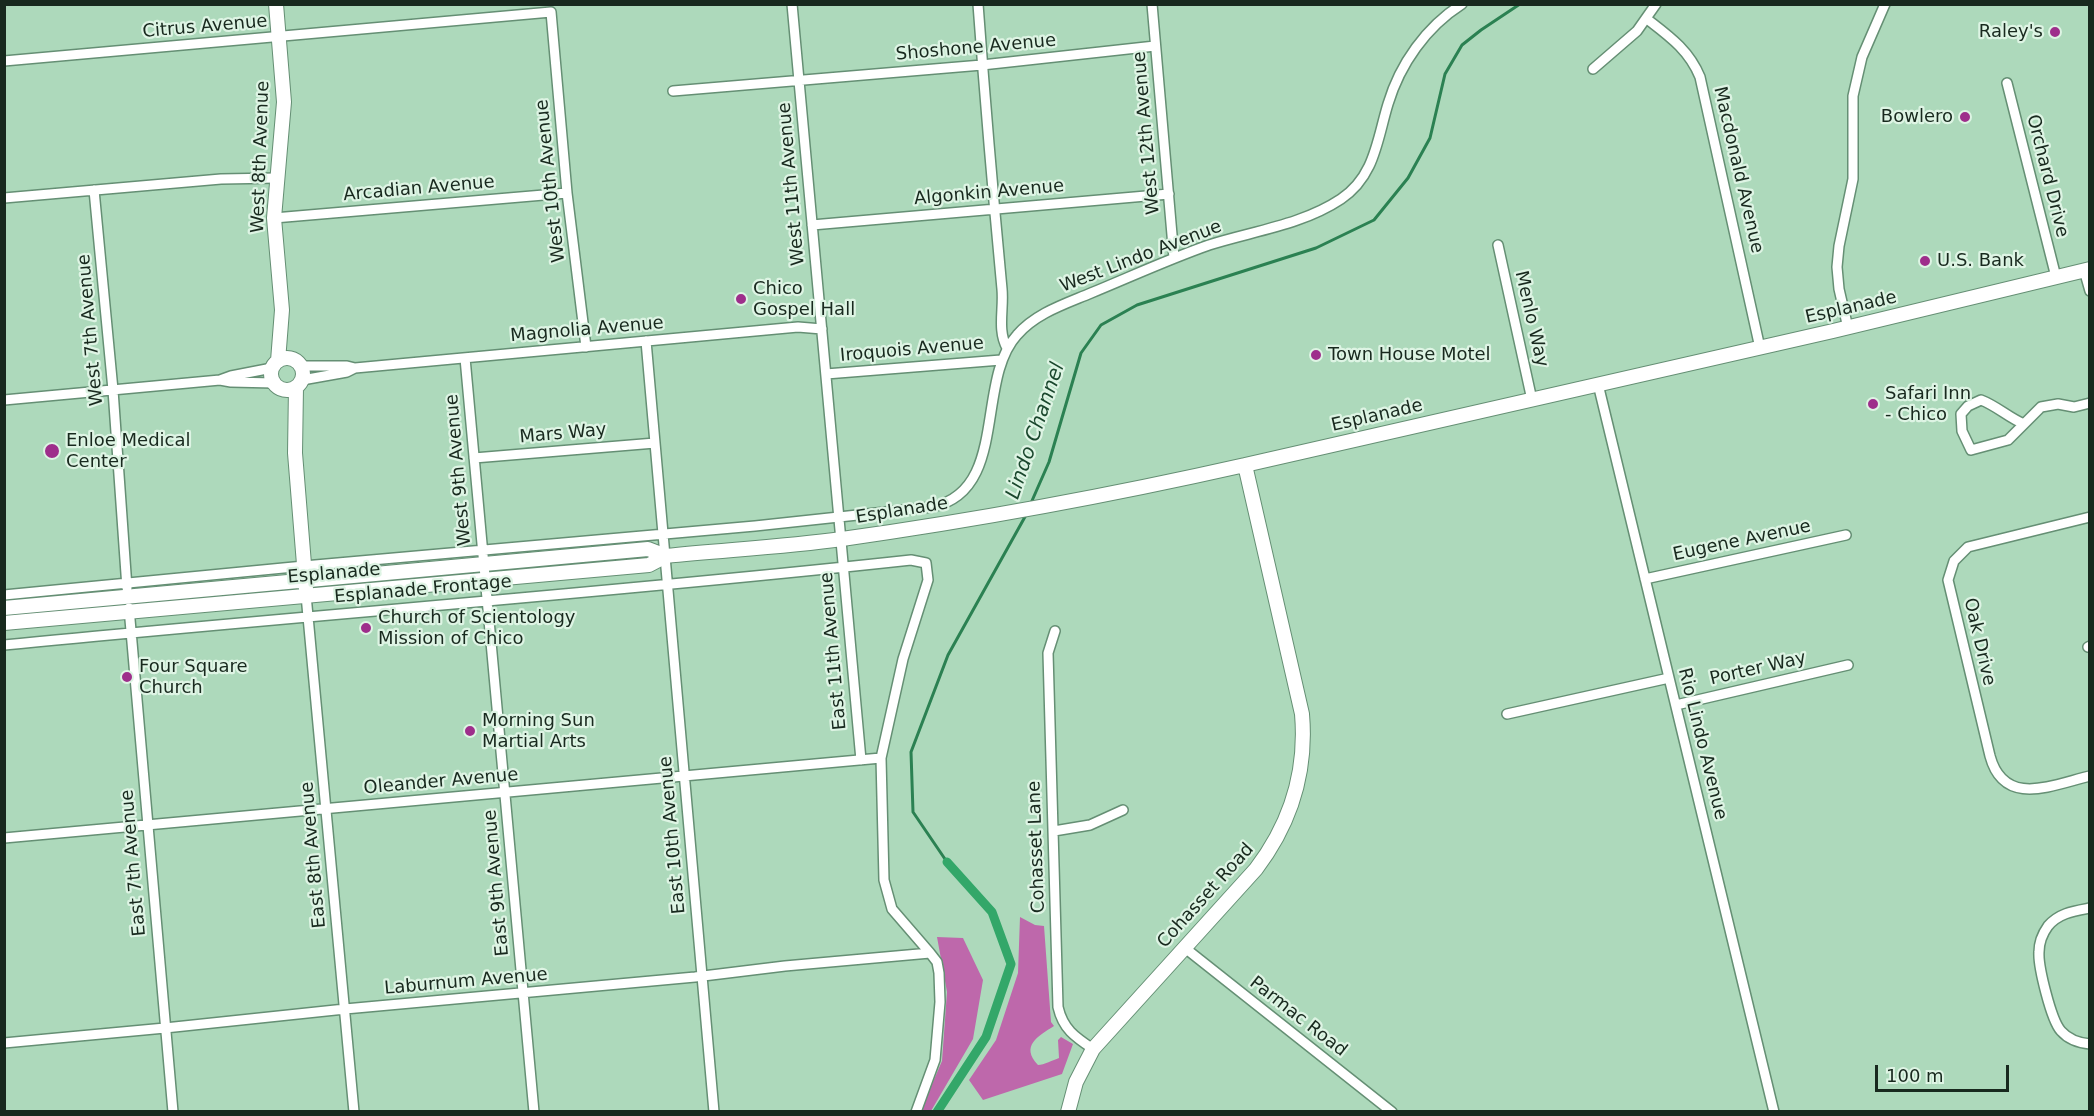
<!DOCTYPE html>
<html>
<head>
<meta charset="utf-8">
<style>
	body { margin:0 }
	#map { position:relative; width:2094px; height:1116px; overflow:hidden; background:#add9bb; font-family:"DejaVu Sans",sans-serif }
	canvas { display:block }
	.frame { position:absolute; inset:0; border:6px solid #18291e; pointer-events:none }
	.scale { position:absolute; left:1875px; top:1065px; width:134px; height:27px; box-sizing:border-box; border:3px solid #18291e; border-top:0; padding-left:8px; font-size:18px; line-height:21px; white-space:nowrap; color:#18291e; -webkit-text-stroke:4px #def4e4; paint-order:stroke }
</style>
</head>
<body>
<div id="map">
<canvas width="2094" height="1116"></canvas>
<div class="frame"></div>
<div class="scale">100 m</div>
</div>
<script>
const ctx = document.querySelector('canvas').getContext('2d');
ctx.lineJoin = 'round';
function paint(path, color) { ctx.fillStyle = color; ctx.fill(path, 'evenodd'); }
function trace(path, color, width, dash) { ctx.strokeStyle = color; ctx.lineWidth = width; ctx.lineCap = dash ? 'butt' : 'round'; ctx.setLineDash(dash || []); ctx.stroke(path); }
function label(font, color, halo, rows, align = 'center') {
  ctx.font = font + ' "DejaVu Sans",sans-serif'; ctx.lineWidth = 4.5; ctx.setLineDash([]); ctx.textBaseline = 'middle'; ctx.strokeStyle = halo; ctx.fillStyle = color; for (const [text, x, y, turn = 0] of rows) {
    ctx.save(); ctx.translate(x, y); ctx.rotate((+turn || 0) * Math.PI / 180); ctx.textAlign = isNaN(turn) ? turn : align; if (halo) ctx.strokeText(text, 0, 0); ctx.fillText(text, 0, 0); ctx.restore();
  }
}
paint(new Path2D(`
	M1020 917 1035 925 1044 926 1051 1022 1054 1026C1038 1036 1020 1046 1038 1065 1044 1065 1053 1060 1059 1058L1058 1040 1061 1037 1073 1044 1062 1074 983 1100 969 1080 996 1040 1018 973Z
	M937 937 963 938 983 980 973 1039 931 1111 920 1112 942 1061 947 992Z`), '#be68ab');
trace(new Path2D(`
	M1031 503 1049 462 1081 353 1101 325 1137 305 1316 248 1374 220 1408 178 1430 138 1445 74 1462 45 1481 30 1520 4
	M947 862 913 812 911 752 948 655 1026 515`), '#2b8152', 3);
trace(new Path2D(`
	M937 1112 986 1037 1011 964 992 912 947 862`), '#33a769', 9);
const street = new Path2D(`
	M792 4 861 760
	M978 4C985 100 993 194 1002 289 1004 309 997 330 1007 348
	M1152 4 1174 258
	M1647 19C1669 36 1689 50 1700 77L1760 348
	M4 61 551 12 567 193 586 347
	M1593 69 1637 31 1656 4
	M2007 83 2056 277
	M673 91 982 65 1155 46
	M94 190 113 390 127 588
	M4 198 221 179 277 178
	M274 218 567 193
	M812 225 1169 194
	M1498 245 1532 400
	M2084 270 2090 291
	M1848 328 1839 289 1837 267 1839 246 1853 179V96L1862 57 1885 4
	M646 341 714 1112
	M465 358 534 1112
	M301 366H347L355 368 798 327 822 329
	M826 374 1001 360
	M220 380 231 382 274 383
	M302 380 347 372 355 368
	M1598 384 1774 1112
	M4 400 220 380 231 376 272 368
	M1981 400C1997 406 2009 418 2024 424L2008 440 1971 450 1962 431 1961 414 1968 406Z
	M2024 424 2041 407 2058 404 2074 407 2090 403
	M474 458 655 443
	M2090 517 1968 547 1954 561 1948 580 1990 756C2004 808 2052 785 2090 776
	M1645 579 1846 535
	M4 595 304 566 755 526 932 507C1009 491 975 381 1017 335 1036 313 1065 304 1091 293 1130 277 1169 259 1209 245 1253 231 1302 225 1341 199 1375 176 1377 140 1388 104 1400 64 1426 27 1462 4
	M306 595 354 1112
	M129 608 173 1112
	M1055 631 1048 653 1058 1007C1063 1029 1075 1037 1093 1049
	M4 645C307 615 609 593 911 560L926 563 928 580 903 659 881 758 884 880 892 909 930 953 937 962 939 973 940 1002 935 1060 916 1112
	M2088 647 2090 646
	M1676 705 1848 665
	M1507 714 1669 678
	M1054 831 1090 825 1123 810
	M4 838 881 758
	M2090 908C2074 911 2059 913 2048 926 2043 933 2039 943 2039 952 2038 966 2051 1020 2061 1031 2068 1039 2079 1043 2090 1044
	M1185 948 1392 1112
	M4 1043 165 1028 345 1009 695 977 785 966 930 953`);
const secondary = new Path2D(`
	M276 4 284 102 274 218 282 310 278 361
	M271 374a16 16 0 1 1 32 0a16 16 0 1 1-32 0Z
	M296 387 295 453 306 589
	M4 608 648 549 666 556
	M4 623 649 565 666 556C724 550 784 547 842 539 977 520 1112 495 1245 465L1833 331 2090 269
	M1068 1112 1076 1082 1093 1049 1256 869C1291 823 1307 772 1302 714L1245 465`);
trace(street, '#658f74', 12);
trace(secondary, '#658f74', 16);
trace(street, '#fff', 9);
trace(secondary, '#fff', 14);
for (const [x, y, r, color] of [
	[2055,32,6,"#9e2e8b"],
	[1965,117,6,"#9e2e8b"],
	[1925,261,6,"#9e2e8b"],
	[741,299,6,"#9e2e8b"],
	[1316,355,6,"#9e2e8b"],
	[1873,404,6,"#9e2e8b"],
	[52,451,8,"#9e2e8b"],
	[366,628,6,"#9e2e8b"],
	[127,677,6,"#9e2e8b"],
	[470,731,6,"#9e2e8b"]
]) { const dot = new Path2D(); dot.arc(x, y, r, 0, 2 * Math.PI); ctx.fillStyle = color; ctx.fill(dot); trace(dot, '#def4e4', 2); }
label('18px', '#18291e', '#def4e4', [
	["Citrus Avenue",205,27,-5],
	["Shoshone Avenue",976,48,-5],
	["West 12th Avenue",1147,133,-95],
	["West 8th Avenue",261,157,-88],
	["Macdonald Avenue",1738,170,77],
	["Orchard Drive",2047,176,76],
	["West 10th Avenue",551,181,-96],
	["West 11th Avenue",792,184,-95],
	["Arcadian Avenue",419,189,-5],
	["Algonkin Avenue",989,193,-5],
	["West Lindo Avenue",1141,257,-21],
	["Esplanade",1851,308,-13],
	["Menlo Way",1531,319,77],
	["West 7th Avenue",91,330,-95],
	["Magnolia Avenue",587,330,-5],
	["Iroquois Avenue",912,350,-5],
	["Esplanade",1377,416,-13],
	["Mars Way",563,434,-5],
	["West 9th Avenue",459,470,-95],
	["Esplanade",902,511,-9],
	["Eugene Avenue",1742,541,-12],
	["Esplanade",334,574,-5],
	["Esplanade Frontage",423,590,-5],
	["Oak Drive",1979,642,77],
	["East 11th Avenue",834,651,-95],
	["Porter Way",1758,669,-13],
	["Rio Lindo Avenue",1702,744,76],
	["Oleander Avenue",441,782,-5],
	["East 10th Avenue",673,835,-95],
	["Cohasset Lane",1037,847,-92],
	["East 8th Avenue",314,855,-95],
	["East 7th Avenue",134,863,-95],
	["East 9th Avenue",497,883,-95],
	["Cohasset Road",1206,896,-48],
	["Laburnum Avenue",466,982,-5],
	["Parmac Road",1298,1017,38]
]);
label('18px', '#18291e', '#def4e4', [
	["Raley's",2043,32,"right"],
	["Bowlero",1953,117,"right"],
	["U.S. Bank",1937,261],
	["Chico",753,289],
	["Gospel Hall",753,310],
	["Town House Motel",1328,355],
	["Safari Inn",1885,394],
	["- Chico",1885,415],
	["Enloe Medical",66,441],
	["Center",66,462],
	["Church of Scientology",378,618],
	["Mission of Chico",378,639],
	["Four Square",139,667],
	["Church",139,688],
	["Morning Sun",482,721],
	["Martial Arts",482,742]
], 'left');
label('italic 20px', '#1a472d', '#def4e4', [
	["Lindo Channel",1036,431,-71]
]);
</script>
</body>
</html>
